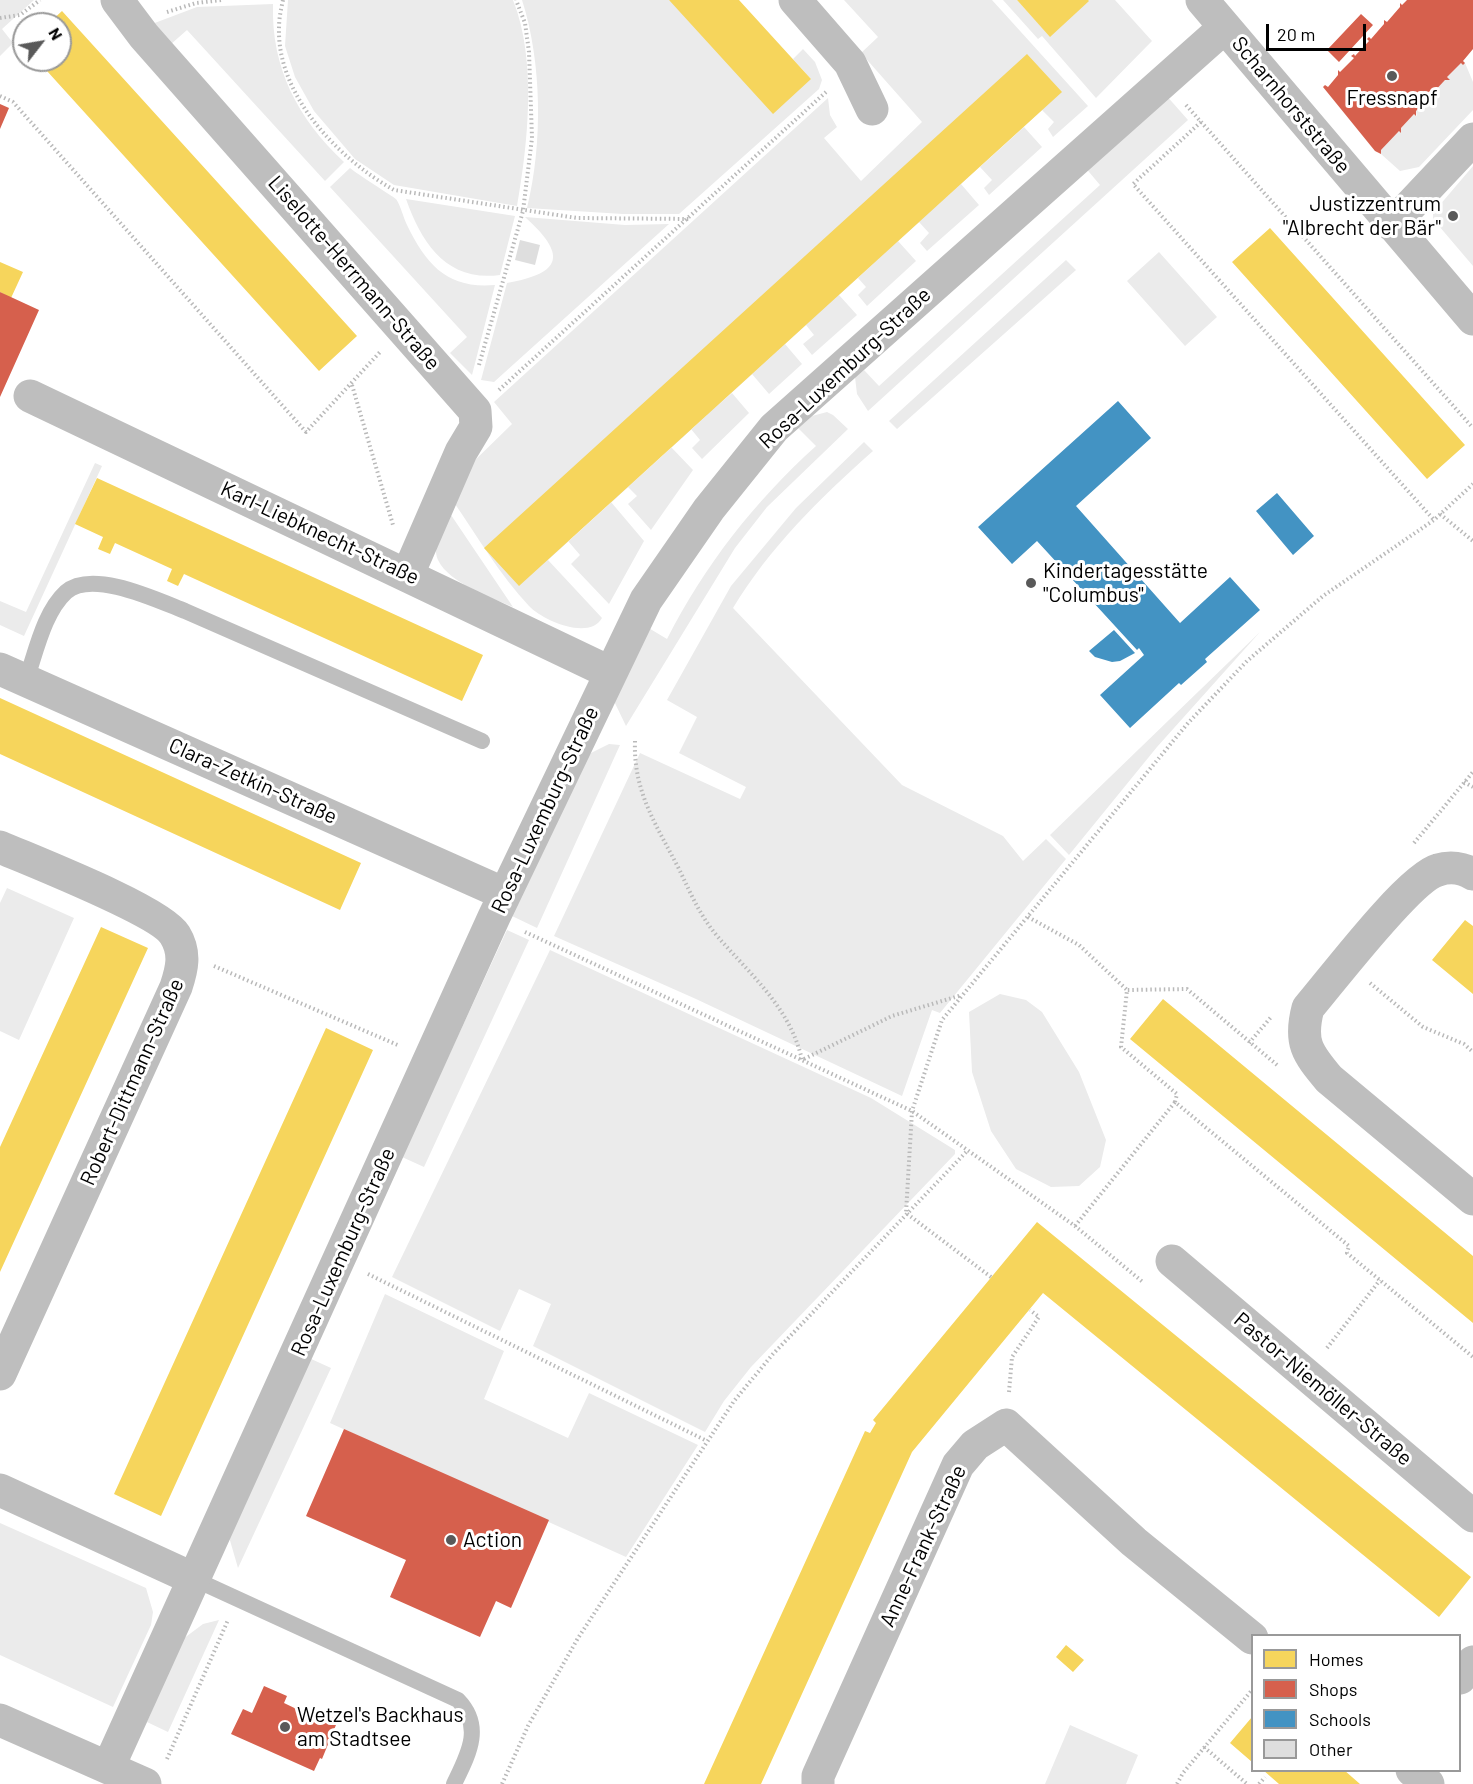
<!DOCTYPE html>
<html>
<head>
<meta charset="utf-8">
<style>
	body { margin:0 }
	#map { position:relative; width:1473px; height:1784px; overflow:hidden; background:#fff; font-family:Barlow,sans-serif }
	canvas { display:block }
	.legend { position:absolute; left:1251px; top:1634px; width:210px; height:138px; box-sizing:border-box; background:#fff; border:2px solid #999; margin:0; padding:8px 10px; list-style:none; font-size:18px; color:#000 }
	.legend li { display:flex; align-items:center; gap:12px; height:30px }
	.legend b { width:30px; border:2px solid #999 }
	.north { position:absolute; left:12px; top:12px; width:60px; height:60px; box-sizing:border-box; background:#fff; border:2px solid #999; border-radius:50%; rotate:59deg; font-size:16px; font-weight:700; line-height:24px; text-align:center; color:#000 }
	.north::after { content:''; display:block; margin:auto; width:21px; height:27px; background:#595959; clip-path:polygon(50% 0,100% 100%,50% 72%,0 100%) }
	.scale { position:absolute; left:1266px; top:24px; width:100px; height:27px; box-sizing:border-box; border:3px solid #000; border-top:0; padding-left:8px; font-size:18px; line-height:21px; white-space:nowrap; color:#000; -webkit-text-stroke:4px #fff; paint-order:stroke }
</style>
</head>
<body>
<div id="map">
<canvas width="1473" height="1784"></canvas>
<ul class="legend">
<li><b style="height:16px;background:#f6d55c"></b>Homes</li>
<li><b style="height:16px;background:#d6604d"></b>Shops</li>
<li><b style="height:16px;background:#4393c3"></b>Schools</li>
<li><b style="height:16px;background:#dedede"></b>Other</li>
</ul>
<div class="north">N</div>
<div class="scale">20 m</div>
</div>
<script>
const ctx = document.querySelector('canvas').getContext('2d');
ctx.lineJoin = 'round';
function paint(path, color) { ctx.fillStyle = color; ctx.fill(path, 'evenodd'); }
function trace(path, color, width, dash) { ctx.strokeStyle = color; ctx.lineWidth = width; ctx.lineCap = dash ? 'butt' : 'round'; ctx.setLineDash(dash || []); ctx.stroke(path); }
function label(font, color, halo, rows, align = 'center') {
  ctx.font = font + ' Barlow,sans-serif'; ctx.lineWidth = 6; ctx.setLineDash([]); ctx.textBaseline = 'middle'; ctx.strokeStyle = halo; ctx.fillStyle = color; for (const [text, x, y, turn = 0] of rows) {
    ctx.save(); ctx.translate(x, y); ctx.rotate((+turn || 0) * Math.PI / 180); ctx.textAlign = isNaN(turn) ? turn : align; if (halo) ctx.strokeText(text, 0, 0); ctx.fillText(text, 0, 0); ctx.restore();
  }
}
paint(new Path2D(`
	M0 0H34L2 29 13 43 0 56Z
	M288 0H513C537 60 528 144 517 206L394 185 355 159 314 111 295 77 285 46Z
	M522 0H669L811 79 793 59 803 49 815 62 822 80 819 89 679 214H623L527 208C543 144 542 62 522 0Z
	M844 0H992L1088 106 1053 137 1048 129 1054 122 1042 110 548 560 602 618C589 641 542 620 529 606 500 575 477 536 453 501L468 467 512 424 494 402 828 98 830 115 837 127 824 138 861 181 922 122 861 53 878 37Z
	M1003 0H1017L1050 36 1088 0H1115L1152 41 1096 98 1042 36 1038 39Z
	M273 4C271 68 298 119 344 162L325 181 187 30 170 45 152 24 197 7Z
	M1461 63H1465L1473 82V110L1419 167 1400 171 1381 154V150L1399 131 1401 132V128L1414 114 1417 116 1416 111 1429 97 1432 99V94L1445 80H1449L1447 77Z
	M1165 94 1188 120 868 411 857 394 855 377 864 370 879 386 1100 185 1084 166Z
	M1024 127 1042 147 989 195 984 188 992 180 980 167Z
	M1473 166V266L1433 219V213Z
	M350 168C357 174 394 197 396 199 401 206 403 217 407 225 427 266 448 289 495 285L472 375 450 353 467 337 330 187Z
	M961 184 979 205 927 251 920 243 929 233 919 222Z
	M406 199 515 216 500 275C447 282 422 244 406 199Z
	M525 217 625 225 669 224 494 382 481 380 507 283C564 273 566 254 525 217Z
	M898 241 916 261 867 306 858 295 866 287 858 278Z
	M1159 252 1217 317 1185 346 1127 281Z
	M1066 260 1076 270 897 429 889 421Z
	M839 295 857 315 812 355 803 344 814 335 806 325Z
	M785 344 802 364 769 394 752 374Z
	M732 393 749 413 702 459 692 448 700 440 691 429Z
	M827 412 833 415 848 429 767 507 735 548 626 726 613 699 647 627 667 639C705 565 754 502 816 446L798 428 812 416Z
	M864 442 873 451C820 498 770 547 733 608L902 785 1003 836 1023 861 1046 839 1066 859 940 1013 932 1010 902 1096 696 999 554 936 640 753 740 799 746 787 679 753 697 717 667 700 731 586 796 508Z
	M671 447 693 470 651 530 628 504 637 496 628 487Z
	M95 463 102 466 24 636 0 625V601L26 612Z
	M611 502 644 541 609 604 571 564 580 555 568 541Z
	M449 512 513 607C491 597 434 578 436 549 437 537 445 523 449 512Z
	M1260 632 1157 747 1069 855 1050 835Z
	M609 744 620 745 537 928 512 916 582 761 591 753Z
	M7 888 74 918 19 1040 0 1031V903Z
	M507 930 529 940 424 1167 402 1157Z
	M550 950 871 1098 955 1150V1154L751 1367 724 1401 705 1432 533 1346 551 1304 519 1289 500 1331 392 1277Z
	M1000 994 1026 1000 1042 1012 1079 1072 1106 1140 1100 1167 1079 1186 1051 1187 1016 1169 991 1131 972 1072 969 1012Z
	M385 1294 504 1351 484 1399 568 1438 589 1393 698 1445 626 1557 330 1423Z
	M309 1358 331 1368 238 1568 229 1537Z
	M0 1523 146 1588 153 1612 151 1625 113 1707 0 1655Z
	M219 1620 168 1732 147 1722 183 1639 203 1624Z
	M1070 1725 1138 1755 1126 1784H1045Z`), '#ebebeb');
paint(new Path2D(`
	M669 0H739L811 79 773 114Z
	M1017 0H1088L1089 1 1050 37Z
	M62 11 357 336 319 371 37 60H60V24H48Z
	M1027 54 1062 92 519 586 484 548Z
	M1270 228 1465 445 1427 479 1232 262Z
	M0 262 23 272 11 298 0 292Z
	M97 478 483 655 462 701 184 574 178 586 167 581 172 569 115 543 110 554 98 549 103 537 75 524Z
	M0 698 361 863 340 910 0 754Z
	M1465 920 1473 926V994L1432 960Z
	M101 927 148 948 0 1272V1147Z
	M1163 999 1473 1256V1323L1130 1039Z
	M326 1028 373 1050 161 1516 114 1494Z
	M1037 1222 1471 1577 1439 1617 1043 1293 912 1452 761 1784H704L865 1431 870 1433 876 1423 873 1420Z
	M1066 1645 1084 1660 1073 1672 1056 1657Z
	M1252 1717V1762L1230 1743Z
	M1263 1770H1344L1360 1784H1279Z`), '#f6d55c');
paint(new Path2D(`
	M1407 0H1473V49L1463 61 1465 63 1463 65 1461 63 1447 77 1450 80H1445L1432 94V99L1429 97 1416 111V116L1414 114 1401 128V133L1399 131 1381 150V154L1375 151 1323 87 1325 85 1328 87 1338 75V70L1340 72 1354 58 1351 56 1354 54 1355 56 1369 41 1367 39 1369 37 1371 39 1384 24V20L1387 22 1400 7V3L1402 5Z
	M1361 14 1373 25 1339 62 1327 50Z
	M0 104 9 108 0 129Z
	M0 292 39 310 0 397Z
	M344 1429 549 1520 511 1608 496 1601 480 1637 390 1597 406 1560 306 1516Z
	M264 1686 287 1696 284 1703 309 1715 312 1708 338 1720 322 1759 320 1758 314 1771 231 1734 243 1709 252 1713Z`), '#d6604d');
paint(new Path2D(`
	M1118 401 1151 438 1076 506 1180 623 1230 577 1260 610 1205 659 1207 662 1181 685 1179 683 1130 728 1100 695 1144 655 1139 648 1137 650 1037 541 1012 564 978 527Z
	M1277 493 1314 536 1293 555 1256 511Z
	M1114 630 1135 653 1120 661 1112 662 1095 657 1089 651Z`), '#4393c3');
paint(new Path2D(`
	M520 240 540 245 535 265 515 260Z`), '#dedede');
trace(new Path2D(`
	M283 0C281 9 279 18 279 28 277 96 339 159 394 190L577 218 689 219
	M167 12 196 3 222 0
	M0 18 20 15 40 0
	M0 96 13 102 306 432 380 352
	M1186 105 1473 428
	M1201 122 1133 184 1434 520
	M479 365 523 211 532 138 529 52 525 23 516 0
	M352 385 393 525
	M499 390 826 92
	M1440 514 1473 541
	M635 741C633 792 657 826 679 869 691 894 700 916 718 937 751 975 791 1009 802 1060L892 1016 962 995
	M1464 782 1473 787
	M1414 843 1473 772
	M1028 917 1079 945 1127 990
	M525 932 912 1111 1075 1226 1144 1283
	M214 966 400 1046
	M1370 983 1423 1027 1464 1044 1473 1052
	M1249 1043 1272 1016
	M1277 1065 1187 989 1127 990 1121 1047 1177 1094 1175 1102 1349 1246 1347 1253 1473 1357
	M1075 1226 1175 1102
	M368 1274 707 1441
	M991 1277 906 1213 912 1111 942 1020 1188 723 1247 661 1323 596 1434 520 1473 484
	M1327 1348 1380 1280
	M1009 1392 1012 1357 1039 1317 1030 1310
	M1204 1747 1247 1784
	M167 1759 228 1620
	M502 1784 528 1726 578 1638 734 1401 773 1354 968 1150
	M1177 1784 1183 1773 1252 1690
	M1259 1784 1265 1777`), '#b9b9b9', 4, [1.5, 3]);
trace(new Path2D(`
	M26 680C36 652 44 612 66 592 92 569 157 600 185 611L482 741
	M194 1579 458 1700C484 1727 468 1755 454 1784`), '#bebebe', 16);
trace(new Path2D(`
	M117 0 144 36 475 411 476 427 461 452 408 574
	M795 0 850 63 872 109
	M1202 0 1473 319
	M1392 225 1473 139
	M30 396 609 672
	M0 669 505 894
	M0 847C32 861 161 911 175 935 186 953 182 969 176 987L0 1374
	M1473 874C1463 868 1450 866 1438 870 1409 878 1332 980 1308 1008 1299 1042 1307 1053 1329 1079L1473 1199
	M1172 1261 1473 1516
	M0 1490 194 1579
	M1460 1678 1473 1662
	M0 1720 145 1784
	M109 1766 494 917 646 600 709 509 774 428 1225 27
	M1412 1770 1428 1784
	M818 1784V1776L958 1465 975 1445 1006 1425 1134 1542 1252 1638`), '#bebebe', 33);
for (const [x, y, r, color] of [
	[1392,76,6,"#595959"],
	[1453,216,6,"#595959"],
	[1031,583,6,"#595959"],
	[451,1540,6,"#595959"],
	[285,1727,6,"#595959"]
]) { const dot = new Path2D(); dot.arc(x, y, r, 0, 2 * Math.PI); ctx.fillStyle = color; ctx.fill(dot); trace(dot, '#fff', 2); }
label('21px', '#000', '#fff', [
	["Fressnapf",1392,98,"center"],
	["Justizzentrum",1441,204,"right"],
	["\"Albrecht der Bär\"",1441,228,"right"],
	["Kindertagesstätte",1043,571],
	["\"Columbus\"",1043,595],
	["Action",463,1540],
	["Wetzel's Backhaus",297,1715],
	["am Stadtsee",297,1739]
], 'left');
label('21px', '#000', '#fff', [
	["Scharnhorststraße",1291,105,50],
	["Liselotte-Herrmann-Straße",354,273,49],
	["Rosa-Luxemburg-Straße",845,368,-43],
	["Karl-Liebknecht-Straße",320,533,25],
	["Clara-Zetkin-Straße",253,781,24],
	["Rosa-Luxemburg-Straße",545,810,-65],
	["Robert-Dittmann-Straße",132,1082,-66],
	["Rosa-Luxemburg-Straße",343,1252,-66],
	["Pastor-Niemöller-Straße",1323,1389,40],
	["Anne-Frank-Straße",923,1546,-65]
]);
</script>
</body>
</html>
